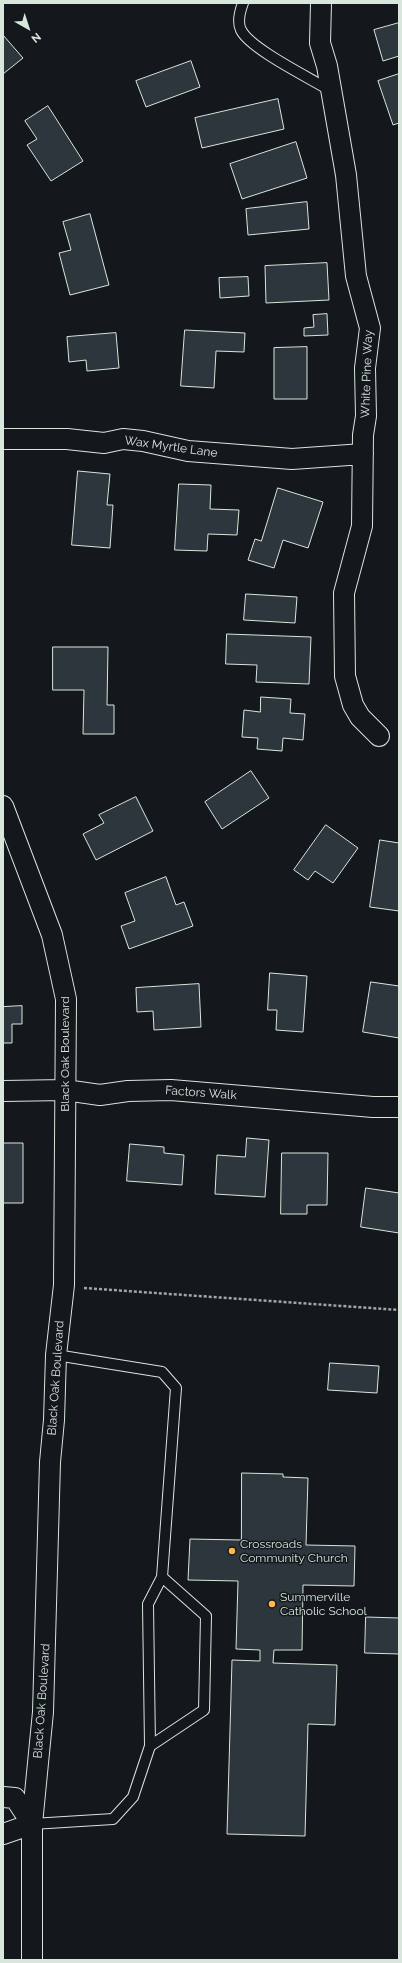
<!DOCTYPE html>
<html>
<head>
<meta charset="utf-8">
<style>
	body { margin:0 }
	#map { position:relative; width:402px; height:1963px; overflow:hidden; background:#14181c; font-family:Raleway,sans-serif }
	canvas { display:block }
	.frame { position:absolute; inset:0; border:4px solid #d8e6dc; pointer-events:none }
	.north { position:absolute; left:8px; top:8px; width:40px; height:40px; -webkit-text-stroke:3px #14181c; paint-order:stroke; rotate:141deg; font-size:11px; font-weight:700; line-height:16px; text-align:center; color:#d8e6dc }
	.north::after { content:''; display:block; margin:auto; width:14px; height:18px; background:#d8e6dc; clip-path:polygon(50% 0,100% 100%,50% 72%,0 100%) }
</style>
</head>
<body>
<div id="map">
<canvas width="402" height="1963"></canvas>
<div class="frame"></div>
<div class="north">N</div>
</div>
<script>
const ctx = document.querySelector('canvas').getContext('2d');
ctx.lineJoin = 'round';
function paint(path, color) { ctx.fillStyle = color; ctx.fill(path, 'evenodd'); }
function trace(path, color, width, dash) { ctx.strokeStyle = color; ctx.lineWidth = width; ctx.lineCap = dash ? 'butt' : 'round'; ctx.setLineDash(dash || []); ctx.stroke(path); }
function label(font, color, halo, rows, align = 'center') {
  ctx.font = font + ' Raleway,sans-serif'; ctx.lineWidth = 3; ctx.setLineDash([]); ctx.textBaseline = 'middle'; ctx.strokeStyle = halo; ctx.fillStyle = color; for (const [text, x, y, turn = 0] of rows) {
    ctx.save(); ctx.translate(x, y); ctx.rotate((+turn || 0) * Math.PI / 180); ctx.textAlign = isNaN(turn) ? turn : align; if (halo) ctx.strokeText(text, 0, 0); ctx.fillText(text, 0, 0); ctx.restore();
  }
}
const building = new Path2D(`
	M399 23V56L383 61 374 30Z
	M3 35 23 58 3 74Z
	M191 61 200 87 146 107 136 81Z
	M399 74V123L393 125 378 81Z
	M278 99 284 129 202 148 195 118Z
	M48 106 83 161 51 181 27 145 37 139 25 121Z
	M296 142 307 178 242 199 230 164Z
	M307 202 309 229 248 235 246 209Z
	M90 214 109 285 70 295 59 253 71 250 63 222Z
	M327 263 329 300 266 303 265 266Z
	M248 277 249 296 220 298 219 278Z
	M327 314 328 335 304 336V328L314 327 313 315Z
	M185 330 245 333 244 352 216 351 214 388 181 386Z
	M116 333 119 368 87 371 86 360 69 362 67 337Z
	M307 347V399H274V348Z
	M78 471 110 474 107 505H113L110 548 72 545Z
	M179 484 211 485 210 509 239 510 237 535 208 534 207 551 175 550Z
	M278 488 323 502 308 548 283 540 274 568 248 560 255 539 261 541Z
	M246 594 297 597 295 623 244 620Z
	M227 634 311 637 309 684 256 682 257 665 226 664Z
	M53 647H108L107 705H114V734H83L84 690H53Z
	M261 697 291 699 290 713 305 714 303 740 283 738 282 751 257 749 258 738 242 737 244 710 260 712Z
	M251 771 269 798 222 829 205 802Z
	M136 797 153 831 96 860 83 834 104 823 99 815Z
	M326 825 358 848 333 883 315 871 308 880 294 870Z
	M380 840 399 843V911L370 907Z
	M166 877 176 905 184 902 193 926 129 949 121 926 135 921 125 893Z
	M270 973 307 976 303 1032 276 1030 277 1010H268Z
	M371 982 399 986V1038L363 1032Z
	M199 984 201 1027 154 1030 153 1011 137 1012 136 988Z
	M22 1006V1024H12V1043H3V1007Z
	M247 1138 269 1140 265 1197 215 1194 217 1155 245 1157Z
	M3 1143H23V1203H3Z
	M130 1144 164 1147V1153L184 1155 182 1185 127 1181Z
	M282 1153H328L327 1205H307V1214H281Z
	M366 1188 399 1193V1233L361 1227Z
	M330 1363 379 1366 377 1393 328 1390Z
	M242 1473 283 1474V1477L308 1478 306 1545 355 1546 354 1586 303 1585 302 1650H274L273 1663 337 1665 335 1725 308 1724 305 1836 227 1834 232 1660 260 1661V1650L236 1649 238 1581 188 1580 190 1539 241 1540Z
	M366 1617 399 1618V1654L365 1653Z`);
paint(building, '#2c363c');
trace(building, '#d8e6dc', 1);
const service = new Path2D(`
	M243 3C240 11 237 22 241 30 250 49 312 79 331 91
	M150 1746 204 1710 206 1616 162 1577
	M32 1824 113 1819 133 1797 150 1746 148 1604 162 1577 176 1388 162 1372 56 1355`);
const minor = new Path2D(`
	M321 3 320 43 327 66 346 175 356 276 370 328 365 368 366 416 363 435 362 526 344 593 345 676 353 705 360 717 379 736
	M3 439H67L104 443 123 439 143 441 188 451 292 459 363 454
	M3 806 52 935 66 999 64 1285 56 1355 54 1420 50 1462 43 1712 32 1824V1960
	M3 1091 65 1090 100 1095 128 1091 171 1090 373 1107H399
	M3 1797 15 1798 32 1824
	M3 1834 32 1824`);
trace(service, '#d8e6dc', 12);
trace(minor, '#d8e6dc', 22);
trace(new Path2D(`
	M84 1288 399 1310`), '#9da8a2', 2.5, [3, 2]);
trace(service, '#14181c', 10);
trace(minor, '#14181c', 20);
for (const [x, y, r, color] of [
	[232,1551,4,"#ffb74d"],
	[272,1604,4,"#ffb74d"]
]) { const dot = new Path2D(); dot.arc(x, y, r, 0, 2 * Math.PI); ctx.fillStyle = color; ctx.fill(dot); trace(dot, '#14181c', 1.5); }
label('12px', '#d8e6dc', '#14181c', [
	["White Pine Way",367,374,-88],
	["Wax Myrtle Lane",171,447,8],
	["Black Oak Boulevard",65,1054,-90],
	["Factors Walk",201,1093,4],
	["Black Oak Boulevard",56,1378,-86],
	["Black Oak Boulevard",42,1701,-86]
]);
label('12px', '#d8e6dc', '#14181c', [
	["Crossroads",240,1544],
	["Community Church",240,1558],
	["Summerville",280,1597],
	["Catholic School",280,1611]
], 'left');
</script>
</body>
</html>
